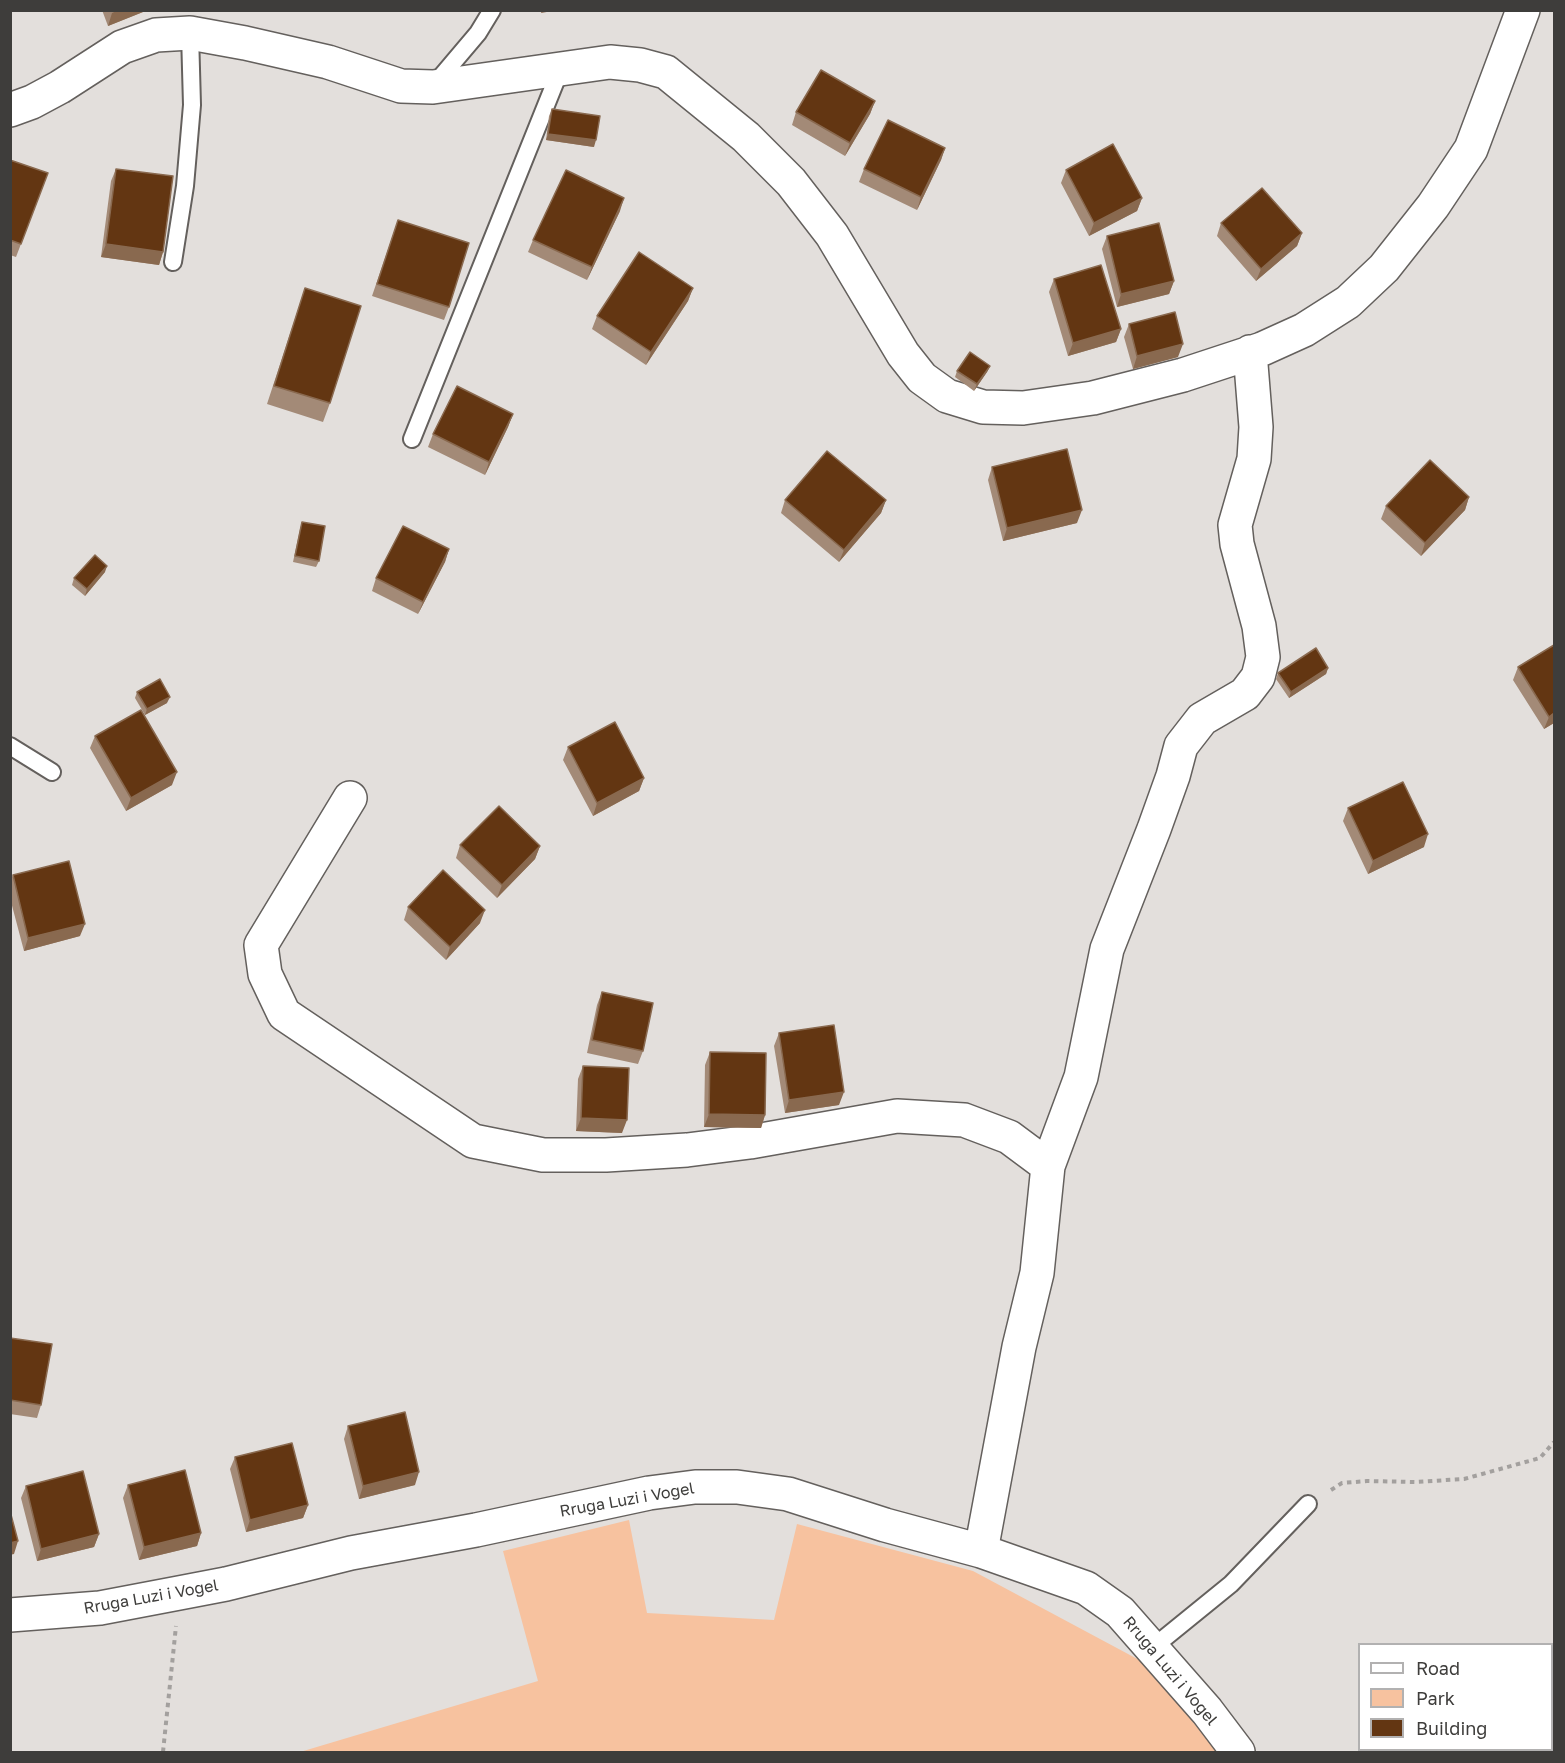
<!DOCTYPE html>
<html>
<head>
<meta charset="utf-8">
<style>
	body { margin:0 }
	#map { position:relative; width:1565px; height:1763px; overflow:hidden; background:#e3dfdc; font-family:"Golos Text",sans-serif }
	canvas { display:block }
	.frame { position:absolute; inset:0; border:12px solid #3e3d3b; pointer-events:none }
	.legend { position:absolute; left:1358px; top:1643px; width:195px; height:108px; box-sizing:border-box; background:#fff; border:2px solid #b2b1b1; margin:0; padding:8px 10px; list-style:none; font-size:18px; color:#3e3d3b }
	.legend li { display:flex; align-items:center; gap:12px; height:30px }
	.legend b { width:30px; border:2px solid #b2b1b1 }
</style>
</head>
<body>
<div id="map">
<canvas width="1565" height="1763"></canvas>
<div class="frame"></div>
<ul class="legend">
<li><b style="height:8px;background:#fff"></b>Road</li>
<li><b style="height:16px;background:#f7c29f"></b>Park</li>
<li><b style="height:16px;background:#633612"></b>Building</li>
</ul>
</div>
<script>
const ctx = document.querySelector('canvas').getContext('2d');
ctx.lineJoin = 'round';
function paint(path, color) { ctx.fillStyle = color; ctx.fill(path, 'evenodd'); }
function trace(path, color, width, dash) { ctx.strokeStyle = color; ctx.lineWidth = width; ctx.lineCap = dash ? 'butt' : 'round'; ctx.setLineDash(dash || []); ctx.stroke(path); }
function label(font, color, halo, rows, align = 'center') {
  ctx.font = font + ' "Golos Text",sans-serif'; ctx.lineWidth = 6; ctx.setLineDash([]); ctx.textBaseline = 'middle'; ctx.strokeStyle = halo; ctx.fillStyle = color; for (const [text, x, y, turn = 0] of rows) {
    ctx.save(); ctx.translate(x, y); ctx.rotate((+turn || 0) * Math.PI / 180); ctx.textAlign = isNaN(turn) ? turn : align; if (halo) ctx.strokeText(text, 0, 0); ctx.fillText(text, 0, 0); ctx.restore();
  }
}
paint(new Path2D(`
	M629 1520 647 1613 774 1620 797 1524 973 1571 1143 1662 1218 1752H300L538 1681 503 1551Z`), '#f7c29f');
const lane = new Path2D(`
	M434 85 478 33 492 10
	M173 262 185 186 192 105 190 33
	M412 439 561 68
	M10 746 52 772
	M1151 1649 1231 1584 1308 1504`);
const street = new Path2D(`
	M10 110 32 102 60 87 122 47 156 35 190 33 245 43 328 62 401 86 433 87 610 62 640 65 666 72 746 137 791 182 832 235 903 354 922 378 947 396 983 407 1023 408 1093 398 1183 375 1262 349 1304 330 1348 302 1384 268 1433 206 1471 149 1523 10
	M350 798 261 945 265 974 284 1014 473 1141 543 1155H606L687 1150 750 1142 897 1116 964 1120 1009 1137 1048 1166
	M981 1551 1019 1347 1037 1273 1048 1166 1081 1077 1107 949 1154 829 1173 776 1181 746 1202 719 1245 694 1258 677 1263 657 1259 626 1237 544 1235 525 1254 459 1256 427 1250 352
	M10 1615 100 1608 179 1593 226 1584 351 1553 476 1530 649 1493 695 1487H737L788 1494 885 1525 981 1551 1086 1588 1120 1612 1207 1711 1238 1752`);
trace(lane, '#64605d', 20);
trace(street, '#64605d', 36);
trace(new Path2D(`
	M1331 1490 1342 1483 1367 1481 1415 1482 1464 1479 1540 1458 1554 1442
	M163 1752 176 1626`), '#a3a09e', 4, [4.5, 4.5]);
trace(lane, '#fff', 16);
trace(street, '#fff', 33);
paint(new Path2D(`
	M102 10H148L108 26Z
	M875 101 870 114 845 156 792 125 796 112Z
	M552 109 594 147 546 140 549 116Z
	M945 148 941 160 917 210 859 182 864 169Z
	M10 160 48 173 16 257 10 255Z
	M116 169 163 252 159 265 101 257 111 181Z
	M1066 170 1142 198 1137 211 1089 236 1061 183Z
	M620 211 587 280 528 252 533 240Z
	M398 220 449 307 444 320 372 296Z
	M1221 223 1302 233 1297 246 1256 281 1217 236Z
	M1107 236 1174 281 1169 294 1117 307 1102 249Z
	M1054 279 1121 329 1116 342 1068 356 1049 292Z
	M305 288 330 403 323 422 267 404Z
	M693 288 688 301 646 365 592 329 597 316Z
	M1129 324 1178 357 1133 369 1124 337Z
	M990 366 987 372 974 391 955 377 957 371Z
	M513 414 508 427 485 475 428 447 433 434Z
	M992 467 1077 523 1003 541 988 480Z
	M1469 497 1465 510 1421 556 1381 519 1386 506Z
	M785 500H886L881 513 839 562 781 513Z
	M302 522 319 561 316 567 293 562 300 529Z
	M449 549 445 562 418 614 372 591 376 578Z
	M105 572 85 596 72 585 74 578Z
	M1518 667 1554 723 1544 729 1513 680Z
	M1328 668 1326 674 1289 698 1276 679 1278 673Z
	M137 692 167 703 145 715 135 698Z
	M95 736 172 785 126 811 90 748Z
	M568 747 644 778 639 791 593 816 563 760Z
	M1348 808 1424 847 1368 874 1343 821Z
	M460 845 540 846 535 859 497 898 456 858Z
	M13 875 80 936 24 951 10 898V881Z
	M408 907 480 923 446 960 404 920Z
	M602 992 643 1051 638 1064 587 1053 597 1005Z
	M779 1033 839 1105 785 1113 774 1046Z
	M710 1052 765 1115 761 1128 704 1127 705 1065Z
	M583 1066 622 1133 576 1131 578 1079Z
	M10 1338 41 1405 37 1418 10 1414Z
	M348 1426 415 1485 359 1499 344 1439Z
	M235 1457 308 1505 303 1518 246 1532 230 1469Z
	M128 1485 201 1533 197 1546 139 1560 123 1498Z
	M26 1486 99 1534 94 1547 37 1561 21 1498Z`), '#a38a77');
paint(new Path2D(`
	M119 10H148L108 26 112 13Z
	M542 10H558L541 13Z
	M875 101 870 114 845 156 850 143Z
	M548 134 596 140 594 147 546 140Z
	M945 148 941 160 917 210 921 197Z
	M624 198 620 211 587 280 592 267Z
	M1142 198 1137 211 1089 236 1094 223Z
	M1302 233 1297 246 1256 281 1261 269Z
	M106 244 163 252 159 265 101 257Z
	M1174 281 1169 294 1117 307 1121 294Z
	M693 288 688 301 646 365 651 352Z
	M1121 329 1116 342 1068 356 1073 343Z
	M1183 344 1178 357 1133 369 1137 356Z
	M990 366 987 372 974 391 977 384Z
	M513 414 508 427 485 475 489 462Z
	M1469 497 1465 510 1421 556 1425 543Z
	M886 500 881 513 839 562 844 550Z
	M1082 510 1077 523 1003 541 1007 528Z
	M449 549 445 562 418 614 423 602Z
	M107 566 105 572 85 596 87 589Z
	M1328 668 1326 674 1289 698 1291 692Z
	M170 697 167 703 145 715 147 709Z
	M1554 713V723L1544 729 1549 717Z
	M177 772 172 785 126 811 131 798Z
	M644 778 639 791 593 816 597 803Z
	M1428 834 1424 847 1368 874 1373 861Z
	M540 846 535 859 497 898 502 885Z
	M485 910 480 923 446 960 450 947Z
	M85 924 80 936 24 951 28 938Z
	M844 1092 839 1105 785 1113 789 1100Z
	M709 1114 765 1115 761 1128 704 1127Z
	M581 1118 627 1120 622 1133 576 1131Z
	M419 1472 415 1485 359 1499 363 1486Z
	M308 1505 303 1518 246 1532 250 1520Z
	M201 1533 197 1546 139 1560 144 1547Z
	M99 1534 94 1547 37 1561 41 1549Z
	M18 1541 14 1554 10 1555V1543Z`), '#89694f');
const building = new Path2D(`
	M821 70 875 101 850 143 796 112Z
	M552 109 600 116 596 140 548 134Z
	M888 120 945 148 921 197 864 169Z
	M1113 144 1142 198 1094 223 1066 170Z
	M10 160 48 173 21 244 10 240Z
	M116 169 173 176 163 252 106 244Z
	M566 170 624 198 592 267 533 240Z
	M1262 188 1302 233 1261 269 1221 223Z
	M398 220 469 243 449 307 377 284Z
	M1159 223 1174 281 1121 294 1107 236Z
	M639 252 693 288 651 352 597 316Z
	M1101 265 1121 329 1073 343 1054 279Z
	M305 288 361 306 330 403 274 386Z
	M1175 312 1183 344 1137 356 1129 324Z
	M970 352 990 366 977 384 957 371Z
	M457 386 513 414 489 462 433 434Z
	M1067 449 1082 510 1007 528 992 467Z
	M827 451 886 500 844 550 785 500Z
	M1430 460 1469 497 1425 543 1386 506Z
	M302 522 325 526 319 561 295 556Z
	M403 526 449 549 423 602 376 578Z
	M95 555 107 566 87 589 74 578Z
	M1554 645V713L1549 717 1518 667Z
	M1316 648 1328 668 1291 692 1278 673Z
	M160 679 170 697 147 709 137 692Z
	M141 710 177 772 131 798 95 736Z
	M615 722 644 778 597 803 568 747Z
	M1403 782 1428 834 1373 861 1348 808Z
	M499 806 540 846 502 885 460 845Z
	M69 861 85 924 28 938 13 875Z
	M443 870 485 910 450 947 408 907Z
	M602 992 653 1003 643 1051 592 1040Z
	M834 1025 844 1092 789 1100 779 1033Z
	M710 1052 766 1053 765 1115 709 1114Z
	M583 1066 629 1068 627 1120 581 1118Z
	M10 1338 52 1344 41 1405 10 1400Z
	M405 1412 419 1472 363 1486 348 1426Z
	M292 1443 308 1505 250 1520 235 1457Z
	M185 1470 201 1533 144 1547 128 1485Z
	M83 1471 99 1534 41 1549 26 1486Z
	M10 1511 18 1541 10 1543Z`);
paint(building, '#633612');
trace(building, '#89694f', 1.5);
label('16px', '#3e3d3b', '#fff', [
	["Rruga Luzi i Vogel",627,1500,-10],
	["Rruga Luzi i Vogel",151,1597,-10],
	["Rruga Luzi i Vogel",1170,1671,50]
]);
</script>
</body>
</html>
